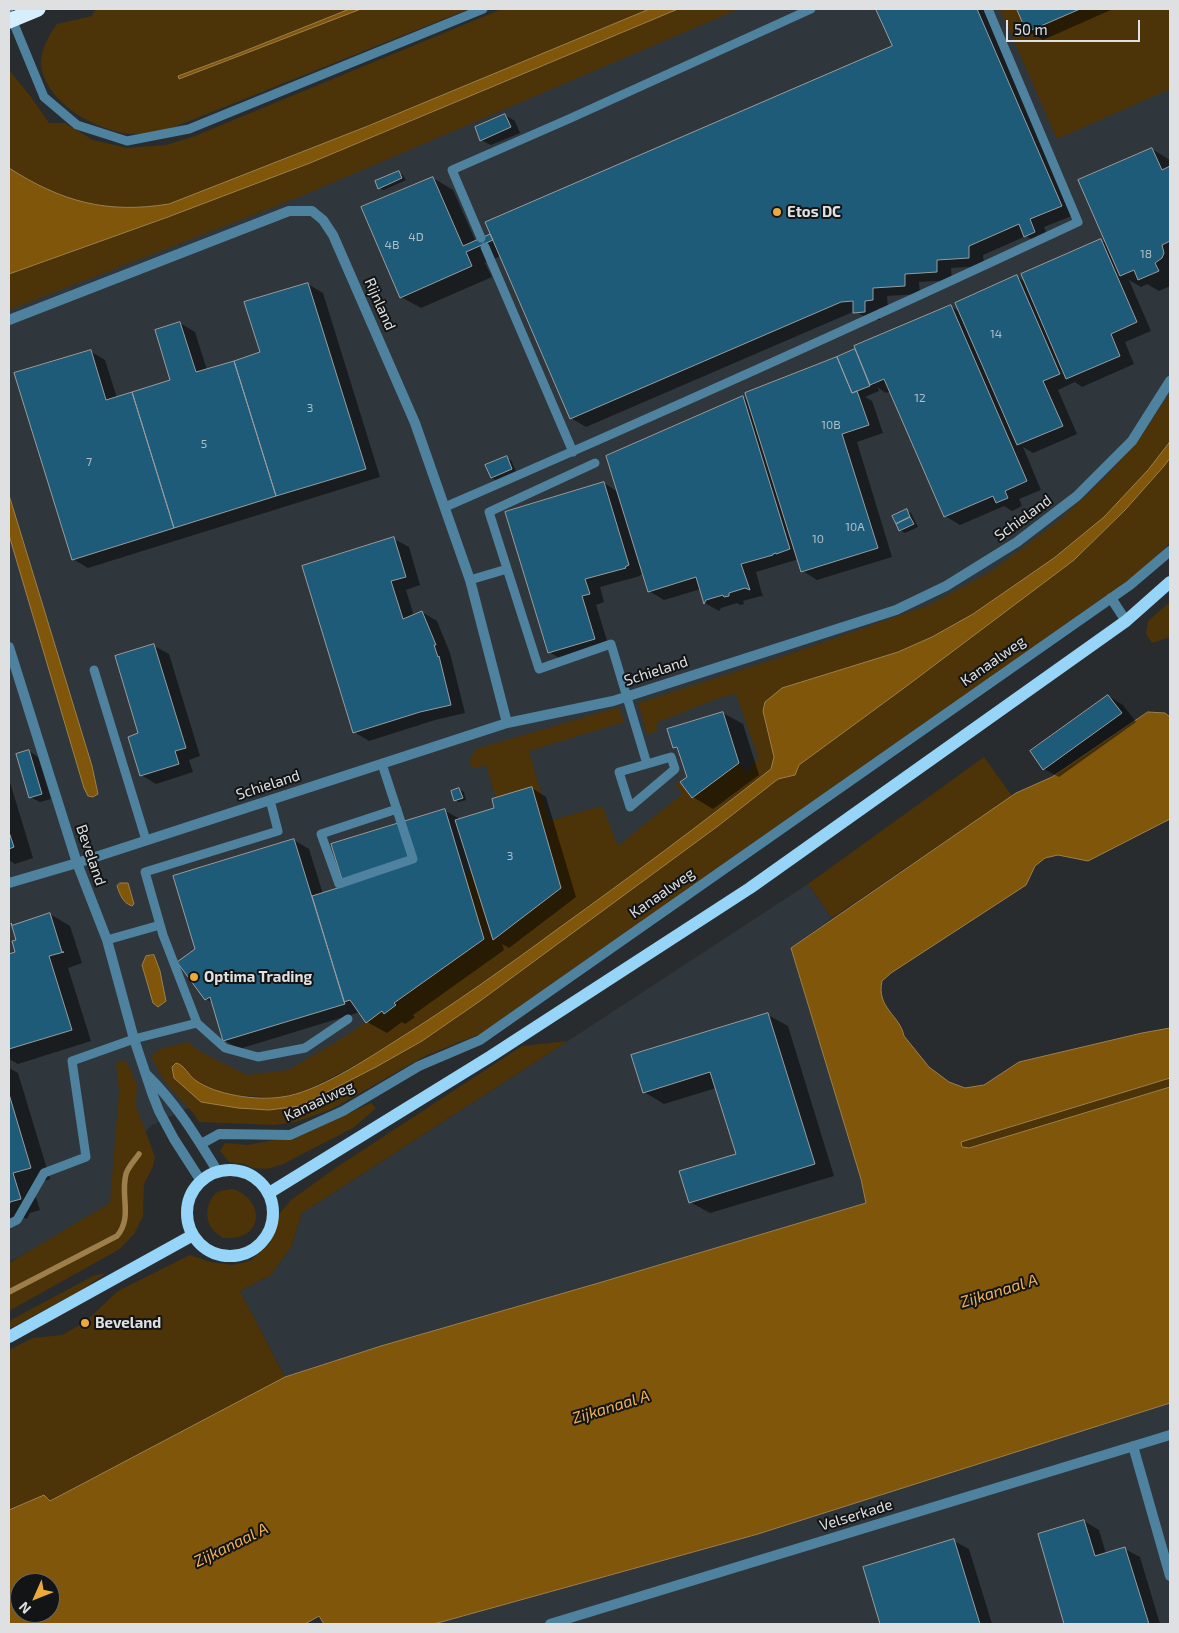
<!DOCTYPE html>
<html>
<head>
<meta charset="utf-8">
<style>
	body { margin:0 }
	#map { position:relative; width:1179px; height:1633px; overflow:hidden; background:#292c2e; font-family:"Exo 2",sans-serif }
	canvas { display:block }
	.frame { position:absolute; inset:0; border:10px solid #dee0e1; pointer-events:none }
	.north { position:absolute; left:10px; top:1573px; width:50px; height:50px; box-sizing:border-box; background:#131415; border:1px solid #646667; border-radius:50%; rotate:226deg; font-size:14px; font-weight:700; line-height:20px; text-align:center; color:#dee0e1 }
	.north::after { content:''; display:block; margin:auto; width:18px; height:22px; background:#eca93b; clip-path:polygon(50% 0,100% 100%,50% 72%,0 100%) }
	.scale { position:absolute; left:1006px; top:20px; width:134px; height:22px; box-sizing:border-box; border:2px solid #dee0e1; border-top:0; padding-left:6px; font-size:15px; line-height:18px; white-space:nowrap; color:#dee0e1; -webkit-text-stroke:4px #131415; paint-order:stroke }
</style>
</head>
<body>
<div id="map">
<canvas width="1179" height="1633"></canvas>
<div class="frame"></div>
<div class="north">N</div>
<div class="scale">50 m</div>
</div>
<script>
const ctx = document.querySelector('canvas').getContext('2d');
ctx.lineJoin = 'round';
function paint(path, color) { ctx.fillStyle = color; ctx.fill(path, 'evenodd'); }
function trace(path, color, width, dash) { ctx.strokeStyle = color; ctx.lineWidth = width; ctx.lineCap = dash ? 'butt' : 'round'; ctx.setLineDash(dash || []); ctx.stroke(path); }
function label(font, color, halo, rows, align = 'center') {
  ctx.font = font + ' "Exo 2",sans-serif'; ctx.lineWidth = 4; ctx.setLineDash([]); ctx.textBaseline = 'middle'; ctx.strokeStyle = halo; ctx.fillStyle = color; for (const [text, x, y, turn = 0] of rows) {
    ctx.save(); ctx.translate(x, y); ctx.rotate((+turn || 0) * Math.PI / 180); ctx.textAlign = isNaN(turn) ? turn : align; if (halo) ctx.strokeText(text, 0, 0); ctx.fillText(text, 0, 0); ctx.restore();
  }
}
paint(new Path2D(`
	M686 9H1170V458L480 1001 201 1102 152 1125 118 1159 112 1207 9 1262V203L173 228Z
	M808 884 832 918 791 948 861 1179 866 1203 602 1282 381 1346 285 1377 240 1291 271 1275 291 1247 302 1213 568 1041Z
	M1170 1403V1624H434L758 1534Z`), '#2f373c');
paint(new Path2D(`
	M100 9H469L177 126C161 131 142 136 124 133 92 128 43 100 41 63 41 49 49 35 57 24L92 16 94 11Z
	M502 9H650L368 126 169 204C161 206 152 208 143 209 95 213 48 193 9 168V70L31 97 49 123H65L93 140 127 148 166 145 195 136Z
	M678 9H739L297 198 9 310V274L168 217 395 128Z
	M1000 9H1170V89L1057 139Z
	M1170 393V442L1148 470 1104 517 1054 558 973 614 932 637 898 652 782 688 763 711 774 757 771 769 633 875 432 1019 365 1060 308 1090 282 1098 230 1095 205 1087 193 1079 181 1064 174 1078 269 1110 376 1067 422 1041 480 1001 718 826 778 779 795 775 799 765 904 688 1074 560 1125 510 1170 458V543L1141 571 932 720 480 1034 425 1056 332 1109 296 1122 275 1125 199 1122 194 1114 164 1081 151 1056 160 1049 188 1042 199 1051 247 1075 288 1070 346 1036 484 939 465 875 473 871 509 842 486 765 473 769 469 761 476 749 619 707 624 722 529 751 549 821 602 806 618 846 682 794 675 783 680 782 692 798 739 763 747 773 758 757 736 694 716 699 656 723 658 730 647 735 638 703 775 659 929 605 990 572 1056 523 1105 478 1143 434Z
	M1170 602V637L1152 643 1146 634 1148 621Z
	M984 757 1012 796 832 918 808 884Z
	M568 1041 302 1213 291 1247 271 1275 240 1291 285 1377 50 1501 44 1495 9 1510V1350L33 1338 62 1335 85 1322 118 1291 190 1255 210 1262 232 1265 250 1261 270 1243 280 1213 291 1200 337 1167 522 1046Z
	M124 1060 129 1066 137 1085 136 1106 155 1157 153 1166 144 1184 143 1216 134 1234 120 1249 9 1311V1263L110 1203 119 1091 116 1063Z
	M1170 1078V1087L969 1148 962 1147 961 1141 966 1139Z
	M371 1103 376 1108 353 1128 283 1164 267 1169 253 1168 244 1164 229 1162 220 1151 225 1143 247 1145 302 1135Z
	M232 1189C252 1193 267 1220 246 1234 239 1238 231 1238 223 1238 218 1234 211 1230 209 1223 205 1214 208 1199 216 1193 221 1190 227 1190 232 1189Z
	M106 1273 81 1290 9 1329V1321L93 1276Z`), '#4c3308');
const water = new Path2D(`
	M350 9H361L179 79 178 76 232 56Z
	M650 9H678L310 163 168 217 9 274V168C62 202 107 214 169 204L368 126Z
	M1170 442V458L1164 466 1125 510 1074 560 904 688 799 765 795 775 778 779 718 826 480 1001 422 1041 376 1067 300 1106 269 1110 238 1108 201 1102 174 1078 172 1067 176 1063C185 1065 188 1075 195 1080 215 1095 257 1101 282 1097 316 1093 367 1059 397 1040 453 1005 506 967 559 928 630 877 701 824 771 769L774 757 763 711 765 702 782 688 898 652 932 637 973 614 1054 558 1104 517 1148 470Z
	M9 495 92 766 98 794 93 797 88 796 84 788 9 535Z
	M1148 712 1165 713 1170 717V819L1088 861 1058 855 1045 858 1035 866 1026 885 891 973 882 981C876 1008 900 1015 904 1036L929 1067 949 1082 965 1088 984 1085 1019 1062 1142 1033 1170 1028V1078L961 1142 962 1147 969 1148 1170 1087V1403L758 1534 434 1624H324L319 1616 305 1624H9V1510L44 1495 50 1501 285 1377 381 1346 602 1282 866 1203 861 1179 791 948 1016 793 1052 777ZM20 1583H50V1613H20Z
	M120 883H128L134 904 132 906C123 903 120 895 117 886Z
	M154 955 160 971 166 1001 158 1007 153 1003 142 965 146 956Z`);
paint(water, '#80560b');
trace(water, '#9c7f4b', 1);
paint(new Path2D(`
	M877 9H987L1077 214 1044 227 1049 240 1040 244 1026 236 983 255 984 266 951 268 952 280 919 282 920 294 887 296 888 308H879L880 320H870L855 311 586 427 571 418 501 256 485 263 492 277 421 308 401 297 433 178 453 190 476 242 493 238 893 46Z
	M1018 9H1113L1043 40 1028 31Z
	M505 115 515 121 520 133 491 145 481 140Z
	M1152 149 1170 160V286L1159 291 1147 284 1141 287 1129 280 1151 331 1125 342 1134 364 1082 387 1075 382 1058 390 1077 434 1033 453 1023 447 1041 490 1019 499 1022 506 1012 511 1004 506 960 525 945 516 891 391 886 393 877 387 879 391 865 397 872 401 883 433 857 442 892 557 817 580 803 571 799 559 756 572 763 597 761 596 743 601 744 604 740 605 737 603 721 608 719 611 705 603 701 589 664 600 649 591 644 574 640 575V576L600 587 604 602 596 605 609 647 564 661 549 652 604 483 618 492 743 397 749 401 855 351 859 353 950 306 960 312 1017 277 1026 282 1101 240 1107 244Z
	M399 172 403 175 406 180 384 190 379 188Z
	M308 284 323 293 380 477 88 568 73 559 90 351 105 360 117 398 172 381 180 323 195 332 207 370 261 353Z
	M506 458 511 460 516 471 496 480 492 478Z
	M907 511 911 513 918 527 905 533 900 530Z
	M394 539 409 547 420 585 406 590 414 616 422 612 437 621 450 653 465 713 435 720 369 741 354 732Z
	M154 646 169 654 200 756 189 760 193 772 156 784 141 775 140 734Z
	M1108 696 1123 705 1136 722 1059 777 1044 769Z
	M723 713 743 724 759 775 713 809 693 797 682 782 688 778 680 751 674 747Z
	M29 751 38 757 51 799 40 802 30 797Z
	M9 779 33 858 15 864 9 860Z
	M532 788 546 797 576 897 509 948 502 944 504 950 413 1015 415 1017 405 1024 402 1022 387 1033 367 1022 360 1012 239 1049 224 1040 213 1003 206 999 196 949 294 840 309 849 323 894 346 887 444 810 460 819 496 809Z
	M459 789 464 792 466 800 459 802 455 800Z
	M50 914 70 926 82 963 68 968 91 1041 18 1064 9 1059V955L17 953V941Z
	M768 1015 788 1026 834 1176 710 1213 690 1202 737 1154 716 1088 664 1104 644 1092Z
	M9 1068 18 1073 50 1179 32 1185 40 1210 30 1213 27 1219 20 1216 9 1220Z
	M1084 1521 1099 1530 1106 1554 1125 1549 1140 1557 1160 1624H1065L1049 1572Z
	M954 1541 969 1549 992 1624H882L864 1568Z`), '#0007');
trace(new Path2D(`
	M9 1292 117 1236C133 1217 120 1196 126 1174 128 1167 135 1160 139 1154`), '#9c7f4b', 5.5);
const building = new Path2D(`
	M876 9H977L1062 206 1030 219 1035 232 1024 237 1019 224 969 246V258L937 260V272L905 274V286L873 288V300L865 301V312L853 313V301L841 302 570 419 485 222 892 46Z
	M1017 9H1080L1027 32Z
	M505 114 511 127 480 141 475 127Z
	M1152 148 1162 170 1170 166V241L1162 245 1164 253 1162 258 1155 263 1159 271 1138 280 1134 270 1120 276 1078 180Z
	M399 171 402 178 378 189 375 181Z
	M433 177 463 246 490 234 493 240 466 252 472 266 400 298 361 207Z
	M1101 239 1137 322 1111 334 1120 356 1066 379 1021 274Z
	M1017 275 1060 374 1043 381 1063 426 1017 445 955 303Z
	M308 283 366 469 276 496 234 361 260 352 244 302Z
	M951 305 1027 481 1005 491 1008 498 996 503 993 496 944 517 884 379 870 385 854 346Z
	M180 322 196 372 234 361 276 496 174 528 132 392 170 380 155 330Z
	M855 349 870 386 852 393 837 357Z
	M91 350 106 400 132 392 174 528 72 560 14 373Z
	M837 357 852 393 857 391 869 425 842 434 878 548 801 572 745 393Z
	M743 396 790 549 776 554V553L773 554V555L741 564 750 590 745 588 729 593V596L724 597 723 595 706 600 704 604 696 577 648 592 606 456Z
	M507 456 512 469 491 478 485 465Z
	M604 482 629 565 625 567 626 568 585 579 590 594 582 596 595 639 548 653 505 512Z
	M907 509 910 517 896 524 892 516Z
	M910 517 914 524 899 531 896 524Z
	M394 537 406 577 391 581 403 619 422 611 436 645H434L438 657 439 656 451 705 420 712 353 733 302 566Z
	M154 644 186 748 175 751 179 764 140 776 128 737 138 733 115 656Z
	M1108 695 1122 713 1043 770 1030 751Z
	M723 712 739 763 692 798 680 782 687 777 677 747 673 748 667 729Z
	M29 750 42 794 29 798 16 754Z
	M532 787 561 888 493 940 455 820 494 808 492 799Z
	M459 788 463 798 454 801 451 791Z
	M445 809 484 939 394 1003 396 1005 384 1014 382 1011 366 1023 350 1000 344 1002 312 896 344 886 331 844Z
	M9 832 14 847 9 849Z
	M294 839 345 1004 223 1041 210 997 205 1000 177 962 195 949 173 876Z
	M50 913 62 952H64L49 956 72 1030 9 1049V954L15 952 12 941 16 940 11 923 12 925Z
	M768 1013 815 1164 689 1203 679 1171 736 1154 710 1072 643 1093 631 1055Z
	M9 1094 31 1168 13 1173 21 1199 10 1202 9 1207Z
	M1084 1520 1095 1556 1125 1547 1149 1624H1064L1038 1534Z
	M954 1539 980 1624H880L863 1567Z`);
paint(building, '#1d5b79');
trace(building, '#989c9e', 1);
trace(new Path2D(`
	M9 12 44 97 77 125 127 141 189 129 483 9
	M481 238 452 170 571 118 811 9
	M485 247 573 452
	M595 463 489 512 539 669 611 644 647 764 619 772 630 807 675 769 671 757 647 764
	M445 507C658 415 868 320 1078 222L988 9
	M470 580 507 569
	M94 670 146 840
	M382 764 413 859 339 884 321 834 397 809
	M270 800 278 831 145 872 163 935 197 1023 225 1048 258 1057 305 1048 348 1019
	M107 940 160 925
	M9 1224 17 1220 44 1173 86 1157 72 1061 134 1039 197 1023`), '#4e829f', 9);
trace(new Path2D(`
	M9 320 289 211H312L323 220 333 235 415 423 470 580 507 723
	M1111 598 1126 621
	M9 647 77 863 107 940 134 1039 152 1093 159 1111 174 1139 201 1181
	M9 883 77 863 507 723 613 701 896 610 946 586 1017 542 1077 496 1132 441 1170 381
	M147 1075C176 1103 197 1138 218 1172
	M201 1144 219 1134 290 1135 343 1111 419 1066 480 1040 1130 585 1170 551
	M1133 1446 1170 1576
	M550 1624 1170 1435`), '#4e829f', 10);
trace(new Path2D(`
	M187 1213a43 43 0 1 1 86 0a43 43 0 1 1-86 0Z
	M269 1193 491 1056 750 888 1126 621 1170 582
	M9 1337 193 1235`), '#96d4f8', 12);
trace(new Path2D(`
	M9 21 38 9`), '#d7effd', 15);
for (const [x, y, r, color] of [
	[777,212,5,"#eca93b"],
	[194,977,5,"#eca93b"],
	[85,1323,5,"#eca93b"]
]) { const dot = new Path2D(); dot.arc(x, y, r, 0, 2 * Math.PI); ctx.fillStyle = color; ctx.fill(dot); trace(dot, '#131415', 2); }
label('12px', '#aebfc7', null, [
	["4D",416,237],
	["4B",392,245],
	["18",1146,254],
	["14",996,334],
	["12",920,398],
	["3",310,408],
	["10B",831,425],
	["5",204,444],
	["7",89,462],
	["10A",855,527],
	["10",818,539],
	["3",510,856]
]);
label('bold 15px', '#dee0e1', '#131415', [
	["Etos DC",787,212],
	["Optima Trading",204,977],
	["Beveland",95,1323]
], 'left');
label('15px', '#dee0e1', '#131415', [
	["Rijnland",380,304,66],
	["Schieland",1023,518,-36],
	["Kanaalweg",993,661,-35],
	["Schieland",656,671,-18],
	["Schieland",268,785,-18],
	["Beveland",91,855,71],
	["Kanaalweg",662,893,-35],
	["Kanaalweg",319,1101,-25],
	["Velserkade",856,1515,-17]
]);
label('italic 16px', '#efb257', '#131415', [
	["Zijkanaal A",999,1291,-17],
	["Zijkanaal A",611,1407,-17],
	["Zijkanaal A",231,1545,-26]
]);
</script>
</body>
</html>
